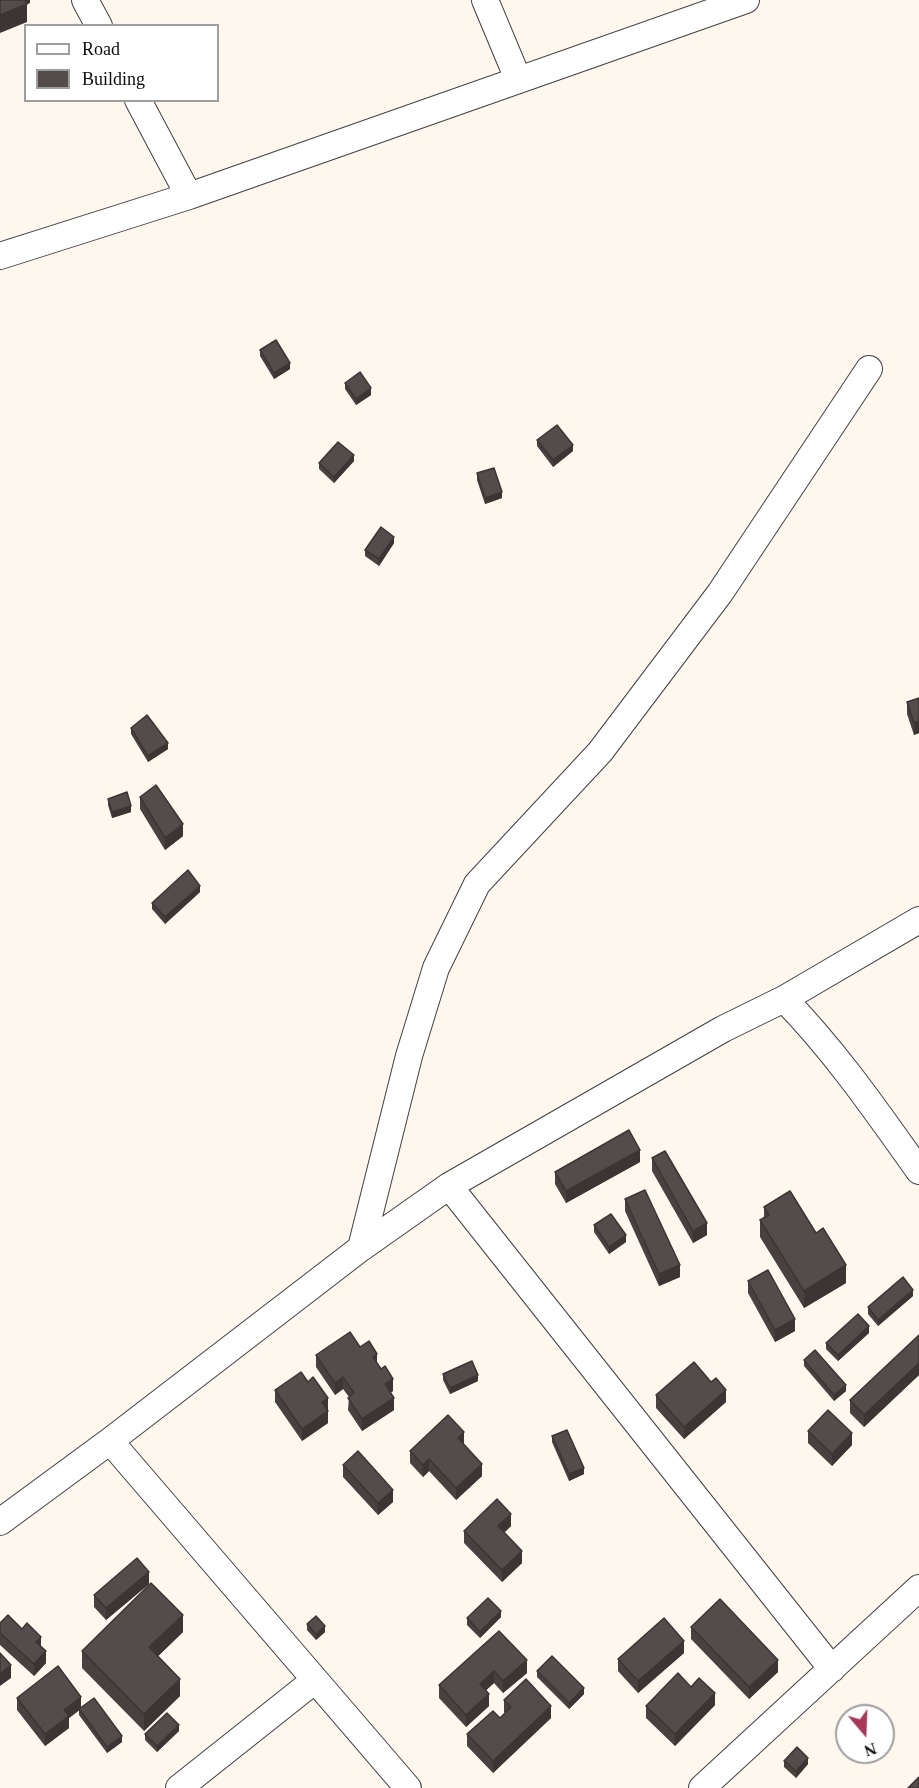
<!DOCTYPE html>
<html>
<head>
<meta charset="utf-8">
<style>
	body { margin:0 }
	#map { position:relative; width:919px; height:1788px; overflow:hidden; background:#fdf7ee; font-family:Georgia,serif }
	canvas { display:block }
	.legend { position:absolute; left:24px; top:24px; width:195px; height:78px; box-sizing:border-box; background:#fff; border:2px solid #9e9e9e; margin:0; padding:8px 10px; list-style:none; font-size:18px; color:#0d0d0d }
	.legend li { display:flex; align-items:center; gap:12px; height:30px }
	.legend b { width:30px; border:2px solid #9e9e9e }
	.north { position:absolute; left:835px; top:1704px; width:60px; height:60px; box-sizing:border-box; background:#fff; border:2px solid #9e9e9e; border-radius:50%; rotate:161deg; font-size:16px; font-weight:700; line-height:24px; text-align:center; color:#0d0d0d }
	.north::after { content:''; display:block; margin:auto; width:21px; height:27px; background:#aa3755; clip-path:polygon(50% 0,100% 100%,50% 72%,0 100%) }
</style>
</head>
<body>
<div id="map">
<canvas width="919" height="1788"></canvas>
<ul class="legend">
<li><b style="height:8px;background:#fff"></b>Road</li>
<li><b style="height:16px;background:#544c4a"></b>Building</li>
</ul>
<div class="north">N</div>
</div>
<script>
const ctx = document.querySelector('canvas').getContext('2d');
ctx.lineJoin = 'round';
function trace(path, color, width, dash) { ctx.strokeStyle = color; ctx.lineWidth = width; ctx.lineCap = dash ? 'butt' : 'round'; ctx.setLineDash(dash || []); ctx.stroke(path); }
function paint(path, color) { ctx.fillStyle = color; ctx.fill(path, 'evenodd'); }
const street = new Path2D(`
	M85 0 99 26
	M485 0 518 79
	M138 100 189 196
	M0 256 189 196 746 0
	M784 999 919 920
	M449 1186 832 1669
	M361 1248 409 1056 436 968 477 884 600 752 720 593 869 369
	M110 1441 408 1788
	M0 1522 110 1441 361 1248 449 1186 723 1029 784 999C835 1051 877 1112 919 1171
	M179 1788 315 1680
	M702 1788 919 1588`);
trace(street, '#404040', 28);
trace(street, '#fff', 26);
paint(new Path2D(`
	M260 350 290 369 274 379 260 356Z
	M345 383 371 395 356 405 345 389Z
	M537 440 573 451 553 467 537 446Z
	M354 461 334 483 319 469V463Z
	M477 473 502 498 485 504 477 480Z
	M394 543 379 566 365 556V550Z
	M919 698V733L914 735 907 714V702Z
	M131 728 168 749 148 762 131 734Z
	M140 797 183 836 165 850 140 809Z
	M108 799 131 812 112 818 108 805Z
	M200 892 165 924 152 909V903Z
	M652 1158 707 1235 693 1243 652 1171Z
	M640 1162 566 1203 555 1184V1172Z
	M625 1199 680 1277 659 1286 625 1211Z
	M764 1207 846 1283 804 1308 760 1237V1220L764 1217Z
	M594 1225 626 1242 609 1254 594 1232Z
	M748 1281 795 1331 775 1342 748 1293Z
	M913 1296 878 1326 868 1314V1307Z
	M869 1333 838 1361 826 1349V1343Z
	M919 1335V1375L864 1427 850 1413V1400Z
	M360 1347 377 1364 393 1391 390 1393 394 1410 362 1431 348 1410 349 1397 343 1389 335 1395 316 1367V1355Z
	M804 1360 846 1391 834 1401 804 1366Z
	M443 1374 478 1381 450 1394 443 1380Z
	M308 1382 328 1398V1423L302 1441 275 1402V1390Z
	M711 1382 726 1402 684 1439 656 1408V1395Z
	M808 1431 852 1445 832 1466 808 1443Z
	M552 1436 584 1474 569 1481 552 1442Z
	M464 1444 482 1476 456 1500 429 1471 423 1477 410 1463V1451Z
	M343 1465 393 1502 378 1515 343 1477Z
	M511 1526 504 1533 522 1563 502 1582 464 1543V1531Z
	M149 1584 106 1620 94 1607V1595Z
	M501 1617 480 1638 467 1625V1618Z
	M0 1623 41 1646 46 1663 34 1676 0 1645Z
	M307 1624 325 1632 316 1640 307 1630Z
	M691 1627 778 1672 749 1699 691 1639Z
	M183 1632 158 1656 180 1696 144 1731 82 1668V1651Z
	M684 1653 638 1693 618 1671V1659Z
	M527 1660V1673L503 1693 494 1683 486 1690 489 1706 466 1727 439 1698V1685Z
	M537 1671 584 1694 569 1709 537 1677Z
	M691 1687 715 1705 675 1746 646 1718V1706Z
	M17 1698 81 1707 122 1742 107 1753 79 1715V1710L69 1718V1728L45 1746 17 1710Z
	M504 1700 551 1718 493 1773 467 1746V1734L500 1718 505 1713 504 1712Z
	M179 1731 157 1752 145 1740V1734Z
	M784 1761 808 1764 796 1778 784 1767Z`), '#484140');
paint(new Path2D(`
	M21 0H30V3L21 7Z
	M27 4V22L0 33V15Z
	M290 363V369L274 379V373Z
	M371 388V395L356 405V399Z
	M573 445V451L553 467V460Z
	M354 455V461L334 483V477Z
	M502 492V498L485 504V498Z
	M394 537V543L379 566V559Z
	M919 721V733L914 735V723Z
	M168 743V749L148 762V756Z
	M131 806V812L112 818V812Z
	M183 824V836L165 850V838Z
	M200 886V892L165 924V917Z
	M640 1150V1162L566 1203V1191Z
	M707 1223V1235L693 1243V1231Z
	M626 1235V1242L609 1254V1247Z
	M680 1265V1277L659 1286V1274Z
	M846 1265V1283L804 1308V1291Z
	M913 1290V1296L878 1326V1320Z
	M795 1319V1331L775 1342V1330Z
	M869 1326V1333L838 1361V1355Z
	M377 1354V1366L373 1357Z
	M919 1363V1375L864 1427V1415Z
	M478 1375V1381L450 1394V1388Z
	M343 1377V1389L335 1395V1383Z
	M393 1379V1391L385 1396V1384Z
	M846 1385V1391L834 1401V1395Z
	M726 1390V1402L684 1439V1427Z
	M328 1398V1410L322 1415V1402Z
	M394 1398V1410L362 1431V1419Z
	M328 1411V1423L302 1441V1429Z
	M464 1432V1444L458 1450V1438Z
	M852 1433V1445L832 1466V1454Z
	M429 1459V1471L423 1477V1465Z
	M482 1464V1476L456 1500V1488Z
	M584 1468V1474L569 1481V1474Z
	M393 1490V1502L378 1515V1503Z
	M511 1514V1526L498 1538V1526Z
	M522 1551V1563L502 1582V1570Z
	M149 1572V1584L106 1620V1608Z
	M501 1611V1617L480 1638V1632Z
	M183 1615V1632L149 1665V1647Z
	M325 1626V1632L316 1640V1634Z
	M41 1637V1649L36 1642Z
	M684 1641V1653L638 1693V1681Z
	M46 1651V1663L34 1676V1664Z
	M527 1660V1673L503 1693V1681Z
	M778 1660V1672L749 1699V1687Z
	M11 1665V1678L0 1686V1674Z
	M494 1671V1683L480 1696V1684Z
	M180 1679V1696L144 1731V1714Z
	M584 1688V1694L569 1709V1703Z
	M715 1693V1705L675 1746V1734Z
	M489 1694V1706L466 1727V1715Z
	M81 1697V1709L69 1718V1728L45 1746V1734L64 1710Z
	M551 1706V1718L493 1773V1761Z
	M179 1725V1731L157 1752V1746Z
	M122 1736V1742L107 1753V1747Z
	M808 1758V1764L796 1778V1771Z`), '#3b3534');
const building = new Path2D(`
	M0 0H25L27 4 0 15Z
	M276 340 290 363 274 373 260 350Z
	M360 372 371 388 356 399 345 383Z
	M557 425 573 445 553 460 537 440Z
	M338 442 354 455 334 477 319 463Z
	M494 468 502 492 485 498 477 473Z
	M381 527 394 537 379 559 365 550Z
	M919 698V721L914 723 907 702Z
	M147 715 168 743 148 756 131 728Z
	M156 785 183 824 165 838 140 797Z
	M127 792 131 806 112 812 108 799Z
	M188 870 200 886 165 917 152 903Z
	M629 1130 640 1150 566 1191 555 1172Z
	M665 1151 707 1223 693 1231 652 1158Z
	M645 1190 680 1265 659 1274 625 1199Z
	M790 1191 816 1233 823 1228 846 1265 804 1291 760 1220 769 1215 764 1207Z
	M611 1214 626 1235 609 1247 594 1225Z
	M768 1270 795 1319 775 1330 748 1281Z
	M903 1277 913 1290 878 1320 868 1307Z
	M858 1314 869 1326 838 1355 826 1343Z
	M350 1332 360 1347 369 1341 377 1354 373 1357 381 1369 385 1366 393 1379 385 1384 394 1398 362 1419 348 1398 354 1393 343 1377 335 1383 316 1355Z
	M919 1335V1363L864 1415 850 1400Z
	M815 1350 846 1385 834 1395 804 1360Z
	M472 1361 478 1375 450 1388 443 1374Z
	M694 1362 711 1382 716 1378 726 1390 684 1427 656 1395Z
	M301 1372 308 1382 313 1377 328 1398 322 1402 328 1411 302 1429 275 1390Z
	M828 1410 852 1433 832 1454 808 1431Z
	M448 1415 464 1432 458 1438 482 1464 456 1488 429 1459 423 1465 410 1451Z
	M567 1430 584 1468 569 1474 552 1436Z
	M358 1451 393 1490 378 1503 343 1465Z
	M497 1499 511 1514 498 1526 522 1551 502 1570 464 1531Z
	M137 1558 149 1572 106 1608 94 1595Z
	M151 1583 183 1615 149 1647 180 1679 144 1714 82 1651Z
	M488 1598 501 1611 480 1632 467 1618Z
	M720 1599 778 1660 749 1687 691 1627Z
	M8 1615 22 1629 27 1623 41 1637 36 1642 46 1651 34 1664 0 1633V1623Z
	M316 1616 325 1626 316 1634 307 1624Z
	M664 1618 684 1641 638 1681 618 1659Z
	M499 1631 527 1660 503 1681 494 1671 480 1684 489 1694 466 1715 439 1685Z
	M0 1653 11 1665 0 1674Z
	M552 1656 584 1688 569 1703 537 1671Z
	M58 1666 81 1697 64 1710 69 1716 45 1734 17 1698Z
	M678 1673 691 1687 699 1678 715 1693 675 1734 646 1706Z
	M526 1679 551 1706 493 1761 467 1734 493 1711 500 1718 511 1707 504 1700Z
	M94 1698 122 1736 107 1747 79 1709Z
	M167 1713 179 1725 157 1746 145 1734Z
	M797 1747 808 1758 796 1771 784 1761Z
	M919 1777V1788H908Z`);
paint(building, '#544c4a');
trace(building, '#3b3534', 1.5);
</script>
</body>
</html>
